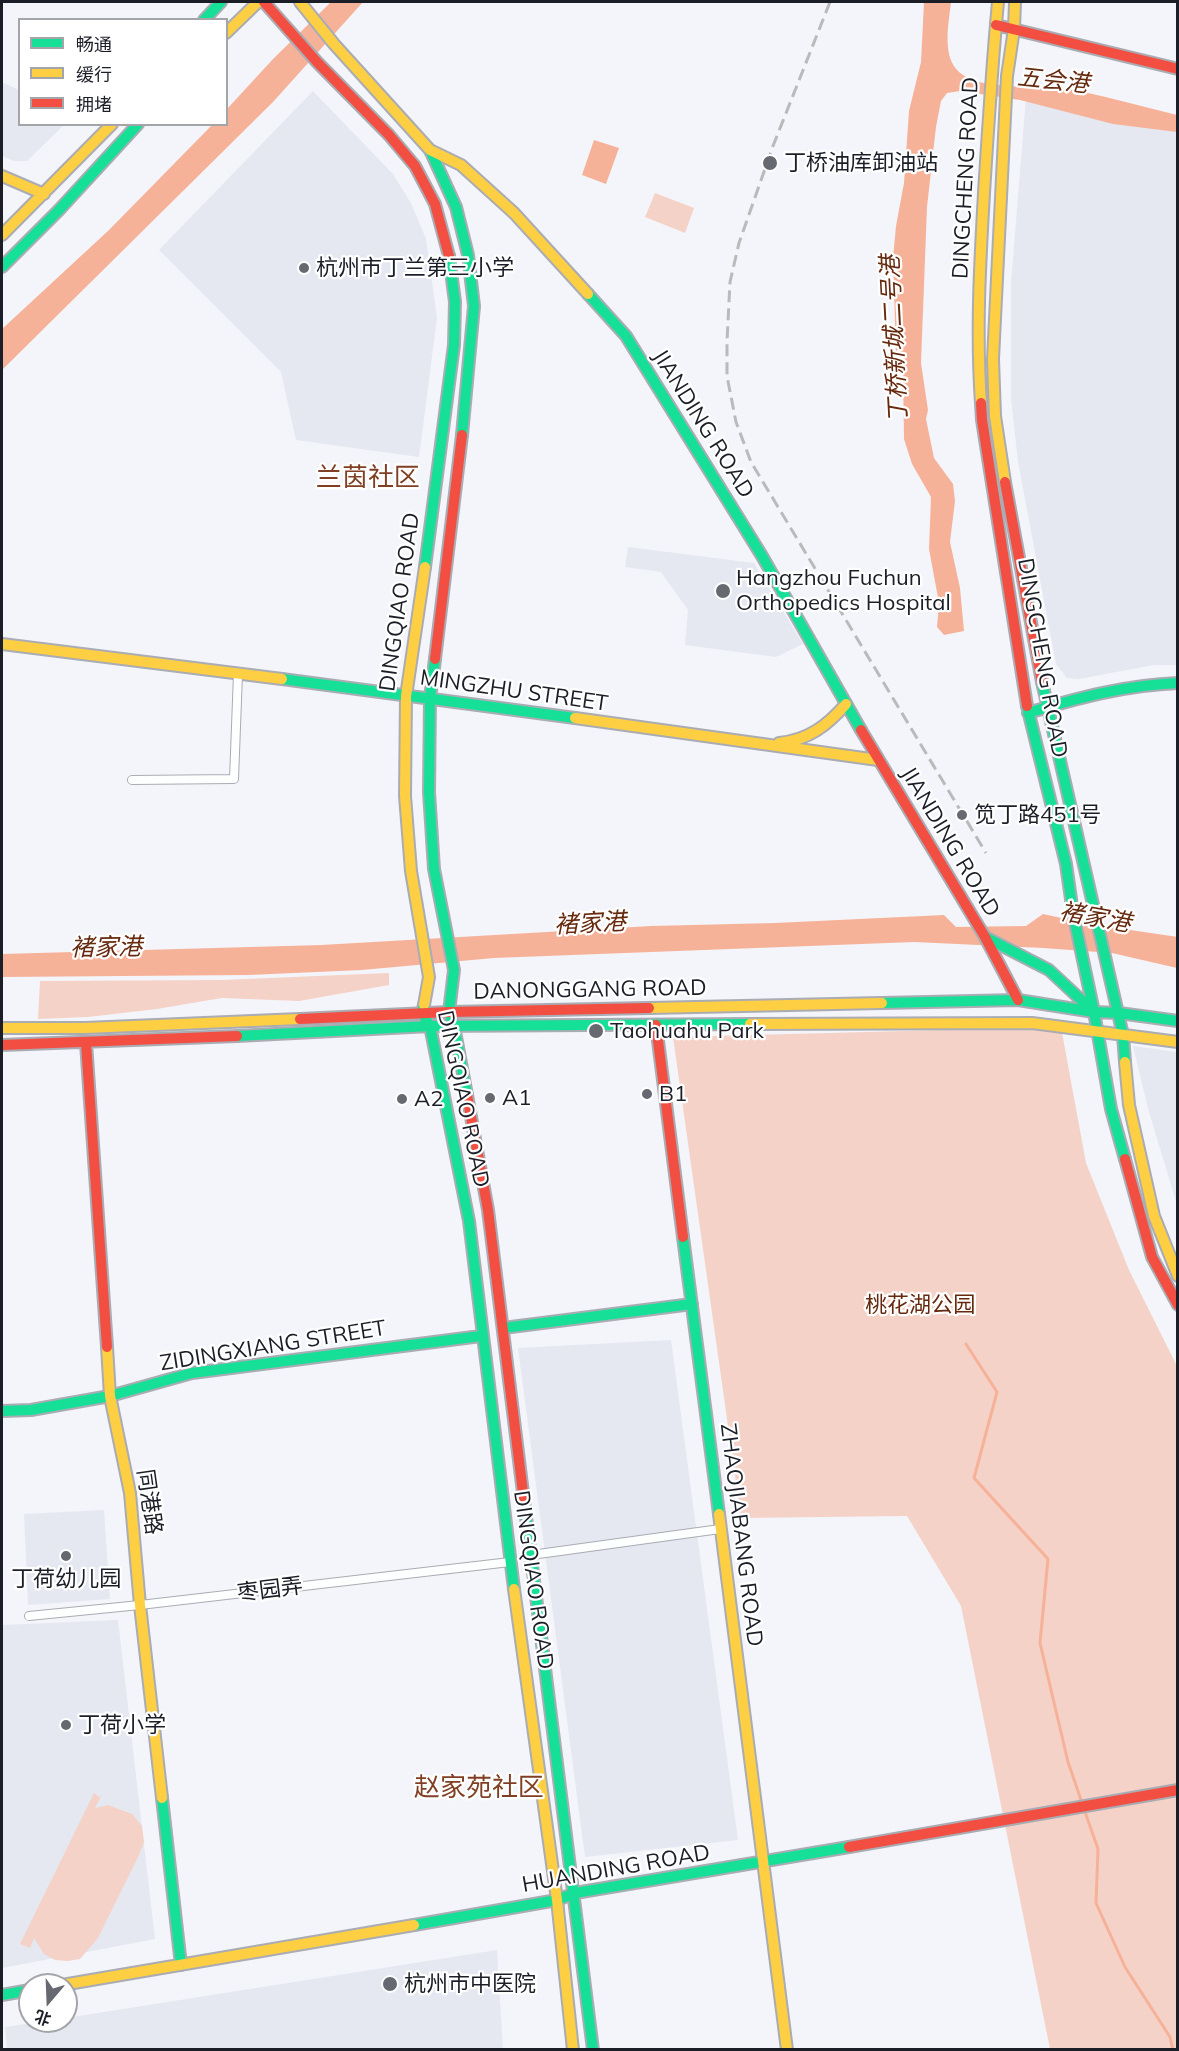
<!DOCTYPE html>
<html>
<head>
<meta charset="utf-8">
<style>
	body { margin:0 }
	#map { position:relative; width:1179px; height:2051px; overflow:hidden; background:#f4f5fa; font-family:Mulish,"Noto Sans SC",sans-serif }
	canvas { display:block }
	.frame { position:absolute; inset:0; border:3px solid #1b1e27; pointer-events:none }
	.legend { position:absolute; left:18px; top:18px; width:210px; height:108px; box-sizing:border-box; background:#fff; border:2px solid #a4a5a9; margin:0; padding:8px 10px; list-style:none; font-size:18px; color:#1b1e27 }
	.legend li { display:flex; align-items:center; gap:12px; height:30px }
	.legend b { width:30px; border:2px solid #a4a5a9 }
	.north { position:absolute; left:18px; top:1973px; width:60px; height:60px; box-sizing:border-box; background:#fff; border:2px solid #a4a5a9; border-radius:50%; rotate:199deg; font-size:16px; font-weight:700; line-height:24px; text-align:center; color:#1b1e27 }
	.north::after { content:''; display:block; margin:auto; width:21px; height:27px; background:#676971; clip-path:polygon(50% 0,100% 100%,50% 72%,0 100%) }
</style>
</head>
<body>
<div id="map">
<canvas width="1179" height="2051"></canvas>
<div class="frame"></div>
<ul class="legend">
<li><b style="height:8px;background:#16e098"></b>畅通</li>
<li><b style="height:8px;background:#ffcf43"></b>缓行</li>
<li><b style="height:8px;background:#f24e42"></b>拥堵</li>
</ul>
<div class="north">北</div>
</div>
<script>
const ctx = document.querySelector('canvas').getContext('2d');
ctx.lineJoin = 'round';
function paint(path, color) { ctx.fillStyle = color; ctx.fill(path, 'evenodd'); }
function trace(path, color, width, dash) { ctx.strokeStyle = color; ctx.lineWidth = width; ctx.lineCap = dash ? 'butt' : 'round'; ctx.setLineDash(dash || []); ctx.stroke(path); }
function label(font, color, halo, rows, align = 'center') {
  ctx.font = font + ' Mulish,"Noto Sans SC",sans-serif'; ctx.lineWidth = 4.5; ctx.setLineDash([]); ctx.textBaseline = 'middle'; ctx.strokeStyle = halo; ctx.fillStyle = color; for (const [text, x, y, turn = 0] of rows) {
    ctx.save(); ctx.translate(x, y); ctx.rotate((+turn || 0) * Math.PI / 180); ctx.textAlign = isNaN(turn) ? turn : align; if (halo) ctx.strokeText(text, 0, 0); ctx.fillText(text, 0, 0); ctx.restore();
  }
}
paint(new Path2D(`
	M2 82 19 90 20 124 64 125 27 161H14L2 156Z
	M313 91 393 174 411 203 426 239 437 318 419 457 296 440 281 372 159 250Z
	M1026 97 1177 122V665H1154L1079 679 1067 678 1056 664 1018 462 1011 398V283Z
	M628 547 754 563 803 644 776 657 685 645 688 610 661 572 625 567Z
	M1133 1046 1177 1052V1205L1149 1112Z
	M671 1340 738 1840 585 1857 518 1348Z
	M104 1510 110 1599 28 1605 24 1514Z
	M118 1620 155 1939 2 1968V1625Z
	M497 1950 503 2049H7L5 2027 46 2021H66V2018Z`), '#e5e8f1');
paint(new Path2D(`
	M655 193 694 208 685 233 645 217Z
	M389 973V985L299 1001 222 998 157 1009 88 1017 38 1019 40 981 222 980Z
	M1061 1027 1086 1163 1129 1270 1177 1366V2049H1050L961 1606 907 1516 741 1518 673 1037Z
	M94 1793 99 1797 101 1796 95 1808 108 1805 132 1814 142 1826 144 1842 139 1855 98 1938 80 1959 68 1961 55 1960 44 1954 34 1938 30 1948 20 1944Z`), '#f5d2c7');
paint(new Path2D(`
	M331 2H363L273 102 2 370V329L109 230 212 125 226 124 227 109 273 59Z
	M924 2H951C949 22 941 56 959 72 982 92 1036 84 1066 89 1103 95 1140 106 1177 115V132L1113 124 1020 100 960 91 947 93 941 101 936 127 927 207 921 363 928 410 926 419 934 458 953 484 955 501 950 542 960 588 964 631 944 635 937 627 939 603 929 549 931 497 912 464 904 439 903 371 896 355 893 258 896 226 904 183 909 111 921 62Z
	M594 140 619 148 606 184 582 175Z
	M1043 914 1089 924 1178 937 1177 968 1112 953 1043 948 914 942 494 958 362 970 249 975 2 977V954L321 945 651 926 775 923 944 915 956 927 1026 926Z`), '#f6b299');
trace(new Path2D(`
	M966 1344 997 1392 974 1478 1048 1559 1040 1643 1068 1762 1082 1803
	M1084 1809 1098 1849 1096 1903 1125 1967 1170 2037 1173 2050`), '#f6b299', 3);
const street = new Path2D(`
	M132 780 234 779 238 674
	M531 1555 720 1529
	M29 1616 140 1605 510 1562`);
const fast = new Path2D(`
	M204 20 221 2
	M430 150 456 207 468 255 474 306 462 435
	M2 267 59 210 138 124
	M588 294 626 336 762 556 861 730
	M425 567 454 345 455 302 449 256
	M435 659 430 698 429 792 434 869 454 970 449 1012 454 1026 467 1095
	M282 679 575 718
	M1042 682 1123 1035 1125 1062
	M1027 706 1066 864 1073 913 1094 1012 1111 1109 1125 1159
	M1028 713C1077 698 1126 685 1178 683
	M985 937 1049 970 1094 1012
	M882 1003 1018 1000 1094 1012 1119 1013 1178 1021
	M424 1005 422 1013 430 1026 469 1221 514 1589
	M237 1036 430 1026 750 1024
	M683 1237 719 1514
	M503 1328 692 1304
	M2 1411 31 1410 110 1396 192 1373 481 1336
	M524 1501 593 2050
	M162 1798 181 1965
	M414 1925 557 1900 575 1893 849 1847
	M2 1995 30 1990`);
const slow = new Path2D(`
	M300 2 334 44 430 150 461 165 514 213 588 294
	M226 33 258 2
	M2 176 44 194
	M2 235 112 124
	M981 403C976 332 980 263 984 193 988 129 992 66 998 2
	M1005 482 995 416 993 359 1007 76 1014 29 1015 2
	M2 644 282 679
	M575 718 878 760
	M779 743C808 740 827 726 846 704
	M424 1005 429 977 411 871 405 796 406 696 425 567
	M649 1008 882 1003
	M750 1024 1032 1023 1178 1042
	M2 1028H85L300 1019
	M1125 1062 1129 1105 1154 1216 1178 1276
	M107 1347 110 1396 130 1493 140 1605 162 1798
	M719 1514 787 2050
	M514 1589 557 1900 573 2050
	M62 1985 414 1925`);
const jam = new Path2D(`
	M264 2 317 62 389 135 415 166 435 204 449 256
	M996 25 1178 69
	M981 403 982 420 1027 706
	M1005 482 1042 682
	M435 659 462 435
	M861 730 985 937 1018 1000
	M300 1019 449 1012 649 1008
	M656 1025 683 1237
	M86 1043 107 1347
	M2 1045 237 1036
	M467 1095 488 1210 524 1501
	M1125 1159 1152 1257 1178 1305
	M849 1847 1178 1790`);
trace(street, '#aaacb3', 10);
trace(fast, '#aaacb3', 14);
trace(slow, '#aaacb3', 14);
trace(jam, '#aaacb3', 14);
trace(street, '#fdfefe', 8);
trace(fast, '#16e098', 10);
trace(slow, '#ffcf43', 10);
trace(jam, '#f24e42', 10);
trace(new Path2D(`
	M830 2 773 146 739 243 730 282 727 342V376L736 422 751 462 986 853`), '#bababc', 3, [12, 6]);
for (const [x, y, r, color] of [
	[770,163,8,"#676971"],
	[304,268,6,"#676971"],
	[723,591,8,"#676971"],
	[962,815,6,"#676971"],
	[596,1031,8,"#676971"],
	[647,1094,6,"#676971"],
	[490,1098,6,"#676971"],
	[402,1099,6,"#676971"],
	[66,1556,6,"#676971"],
	[66,1725,6,"#676971"],
	[390,1984,8,"#676971"]
]) { const dot = new Path2D(); dot.arc(x, y, r, 0, 2 * Math.PI); ctx.fillStyle = color; ctx.fill(dot); trace(dot, '#fff', 2); }
label('22px', '#1b1e27', '#fff', [
	["丁桥油库卸油站",784,163],
	["杭州市丁兰第三小学",316,268],
	["Hangzhou Fuchun",736,578],
	["Orthopedics Hospital",736,603],
	["笕丁路451号",974,815],
	["Taohuahu Park",610,1031],
	["B1",659,1094],
	["A1",502,1098],
	["A2",414,1099],
	["丁荷幼儿园",66,1579,"center"],
	["丁荷小学",78,1725],
	["杭州市中医院",404,1984]
], 'left');
label('22px', '#1b1e27', '#fff', [
	["DINGCHENG ROAD",966,178,-87],
	["JIANDING ROAD",703,424,58],
	["DINGQIAO ROAD",400,602,-82],
	["DINGCHENG ROAD",1042,658,80],
	["MINGZHU STREET",514,691,8],
	["JIANDING ROAD",950,842,59],
	["DANONGGANG ROAD",590,990,-1],
	["DINGQIAO ROAD",463,1099,78],
	["ZIDINGXIANG STREET",273,1346,-9],
	["同港路",149,1502,82],
	["ZHAOJIABANG ROAD",741,1535,83],
	["DINGQIAO ROAD",533,1580,82],
	["枣园弄",270,1590,-7],
	["HUANDING ROAD",616,1869,-10]
]);
label('22px', '#65290e', '#fff', [
	["桃花湖公园",920,1305]
]);
label('italic 24px', '#662a0f', '#fff', [
	["五会港",1053,81,6],
	["丁桥新城二号港",895,339,-93],
	["褚家港",1095,918,10],
	["褚家港",590,924,-3],
	["褚家港",106,948,-1]
]);
label('26px', '#803e23', '#fff', [
	["兰茵社区",368,478],
	["赵家苑社区",479,1788]
]);
</script>
</body>
</html>
